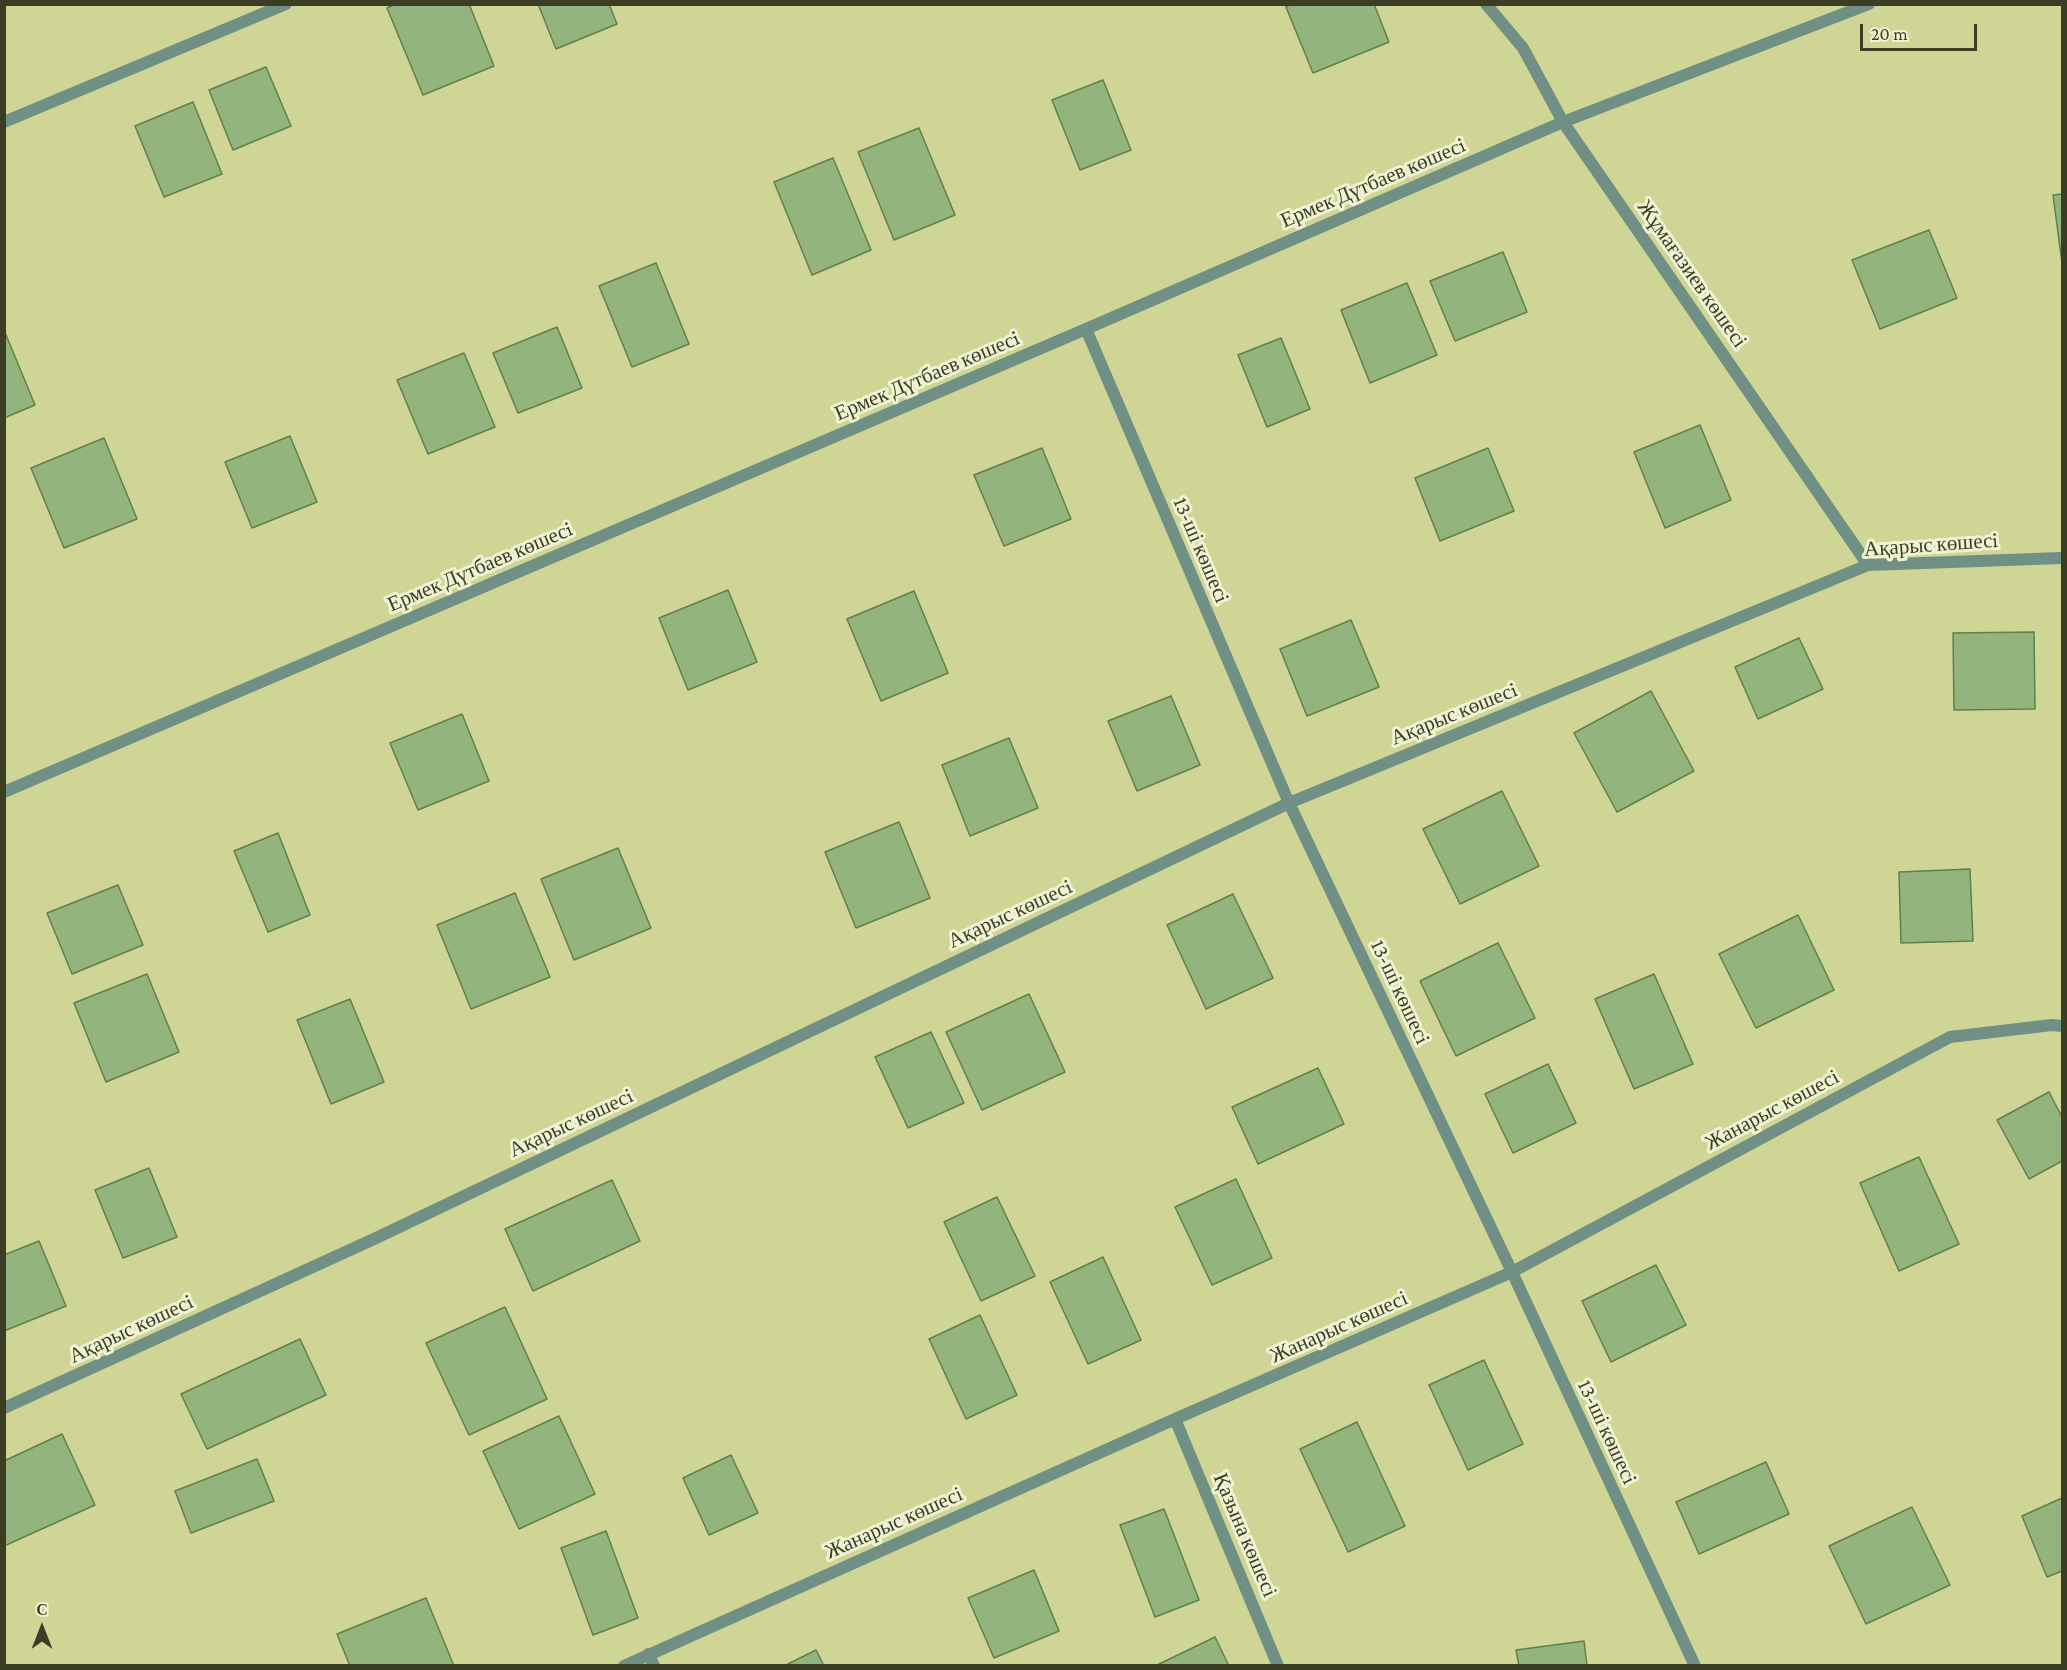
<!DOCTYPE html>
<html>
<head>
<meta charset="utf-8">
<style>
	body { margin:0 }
	#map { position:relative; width:2067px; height:1670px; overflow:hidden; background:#ced595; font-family:"Crimson Pro",serif }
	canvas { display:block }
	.frame { position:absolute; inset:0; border:6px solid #3c3e24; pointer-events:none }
	.north { position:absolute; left:12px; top:1598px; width:60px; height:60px; -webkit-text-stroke:4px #eff3d3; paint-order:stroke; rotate:0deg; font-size:16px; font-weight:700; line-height:24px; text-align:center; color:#3c3e24 }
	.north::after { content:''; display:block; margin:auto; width:21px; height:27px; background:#3c3e24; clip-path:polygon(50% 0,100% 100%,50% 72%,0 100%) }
	.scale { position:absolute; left:1860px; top:24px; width:117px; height:27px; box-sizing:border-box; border:3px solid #3c3e24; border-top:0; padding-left:8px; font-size:18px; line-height:21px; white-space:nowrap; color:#3c3e24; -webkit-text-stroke:4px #eff3d3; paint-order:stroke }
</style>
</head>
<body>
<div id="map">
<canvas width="2067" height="1670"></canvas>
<div class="frame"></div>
<div class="north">С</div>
<div class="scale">20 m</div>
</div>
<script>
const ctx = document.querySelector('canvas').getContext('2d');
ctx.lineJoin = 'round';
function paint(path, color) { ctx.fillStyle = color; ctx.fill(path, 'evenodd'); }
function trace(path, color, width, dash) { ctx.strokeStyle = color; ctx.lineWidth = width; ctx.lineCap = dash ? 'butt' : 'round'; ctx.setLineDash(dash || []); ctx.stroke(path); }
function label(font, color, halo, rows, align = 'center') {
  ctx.font = font + ' "Crimson Pro",serif'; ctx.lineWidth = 6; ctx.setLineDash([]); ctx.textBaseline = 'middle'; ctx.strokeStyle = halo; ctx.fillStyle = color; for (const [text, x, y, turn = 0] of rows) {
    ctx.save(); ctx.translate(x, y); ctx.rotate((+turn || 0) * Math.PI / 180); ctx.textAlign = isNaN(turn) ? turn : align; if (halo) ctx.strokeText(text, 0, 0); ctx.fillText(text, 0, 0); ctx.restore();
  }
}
const building = new Path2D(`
	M395 4H469L494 66 423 95 387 8Z
	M538 4H609L617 24 556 49Z
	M1291 4H1374L1389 42 1313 73 1286 7Z
	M266 67 291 126 233 150 209 90Z
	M1103 80 1131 150 1080 170 1052 100Z
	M193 102 222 174 164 197 135 126Z
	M919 128 955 215 894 240 858 152Z
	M833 158 871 250 812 275 774 182Z
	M2062 194V263L2053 195Z
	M1929 230 1957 298 1880 329 1852 260Z
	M1503 252 1527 312 1455 341 1430 281Z
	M656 263 689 344 632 367 599 286Z
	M1407 283 1437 355 1370 383 1341 310Z
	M557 327 582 388 518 413 493 353Z
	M4 330 35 405 4 418Z
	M1281 338 1310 409 1267 427 1238 355Z
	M464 353 495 427 428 454 397 380Z
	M1700 425 1731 500 1665 528 1634 452Z
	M290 436 317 502 252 528 225 462Z
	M104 438 137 519 64 548 31 468Z
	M1042 448 1071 519 1004 546 974 475Z
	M1488 448 1514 511 1440 541 1415 478Z
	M728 590 757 662 688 690 659 618Z
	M914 591 948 673 881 701 847 619Z
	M1351 620 1379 687 1307 716 1280 649Z
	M2034 632 2035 709 1954 710 1953 633Z
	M1799 638 1823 689 1758 719 1735 667Z
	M1651 691 1694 771 1617 812 1574 733Z
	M1171 696 1200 765 1137 791 1108 721Z
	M462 714 489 781 418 810 390 743Z
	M1009 738 1038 808 970 836 942 765Z
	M1502 791 1539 866 1460 904 1423 829Z
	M899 822 930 898 856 928 825 852Z
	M278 833 310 915 268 932 234 851Z
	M618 848 651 928 574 960 541 879Z
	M1970 869 1973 941 1901 943 1899 872Z
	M118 885 143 945 72 974 47 913Z
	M515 893 550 977 471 1009 437 925Z
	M1233 894 1273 978 1206 1009 1167 925Z
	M1798 915 1834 990 1756 1028 1719 954Z
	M1498 943 1535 1018 1456 1056 1420 981Z
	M147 974 179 1052 106 1082 74 1003Z
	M1654 974 1693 1064 1634 1089 1595 999Z
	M1029 994 1065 1072 982 1110 946 1032Z
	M350 999 384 1082 331 1104 297 1020Z
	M931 1032 964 1103 908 1128 875 1057Z
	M1548 1064 1576 1123 1513 1153 1485 1094Z
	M1318 1068 1344 1124 1258 1164 1232 1107Z
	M2049 1092 2062 1117V1161L2029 1179 1997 1120Z
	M1919 1157 1959 1244 1899 1271 1860 1183Z
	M149 1168 177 1237 123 1258 95 1190Z
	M1236 1179 1272 1258 1212 1285 1175 1207Z
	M612 1180 640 1241 533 1291 505 1229Z
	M997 1197 1035 1276 981 1301 944 1222Z
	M39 1241 66 1306 4 1331V1255Z
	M1103 1257 1141 1340 1088 1364 1050 1282Z
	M1656 1265 1686 1325 1611 1362 1582 1301Z
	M505 1307 547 1399 469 1435 426 1343Z
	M980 1315 1017 1395 966 1419 929 1339Z
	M300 1339 326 1395 207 1449 181 1394Z
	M1484 1360 1523 1444 1468 1470 1429 1385Z
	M559 1416 595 1494 519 1529 483 1451Z
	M1357 1422 1405 1526 1348 1552 1300 1449Z
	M62 1434 95 1505 4 1546V1461Z
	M731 1455 758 1513 709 1535 683 1478Z
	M257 1459 274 1501 191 1533 175 1491Z
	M1766 1462 1789 1514 1699 1554 1676 1502Z
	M2062 1498V1571L2047 1577 2022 1516Z
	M1912 1507 1950 1585 1866 1624 1829 1546Z
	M1164 1509 1199 1600 1155 1617 1120 1525Z
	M606 1531 638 1618 593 1635 561 1548Z
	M1034 1570 1059 1631 994 1658 968 1598Z
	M426 1598 454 1666H350L337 1634Z
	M1215 1637 1229 1666H1155Z
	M1584 1641 1587 1666H1519L1516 1650Z
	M816 1650 824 1666H784Z`);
paint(building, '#94b47d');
trace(building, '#617f4a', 1.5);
trace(new Path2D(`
	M1486 4 1523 48 1563 122 1868 565
	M4 122 286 4
	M1086 329 1289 803 1512 1272 1695 1666
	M4 792 1086 329 1563 122 1869 4
	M4 1408 374 1239 1289 803 1868 565 2062 558
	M1175 1419 1278 1666
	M648 1654 654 1666
	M624 1666 1175 1419 1512 1272 1950 1037 2052 1025 2062 1026`), '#708f85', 12);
label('21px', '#3c3e24', '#eff3d3', [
	["Ермек Дүтбаев көшесi",1373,183,-23],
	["Жұмағазиев көшесі",1692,274,55],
	["Ермек Дүтбаев көшесi",927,376,-23],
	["Ақарыс көшесi",1931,545,-4],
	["13-ші көшесi",1201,550,67],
	["Ермек Дүтбаев көшесi",480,567,-23],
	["Ақарыс көшесi",1454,714,-22],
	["Ақарыс көшесi",1010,914,-25],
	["13-ші көшесi",1400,992,65],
	["Жанарыс көшесі",1772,1110,-28],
	["Ақарыс көшесi",571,1123,-25],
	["Жанарыс көшесі",1339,1327,-24],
	["Ақарыс көшесi",131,1329,-25],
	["13-ші көшесi",1607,1432,65],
	["Жанарыс көшесі",894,1523,-24],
	["Қазына көшесі",1245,1535,67]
]);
</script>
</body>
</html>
